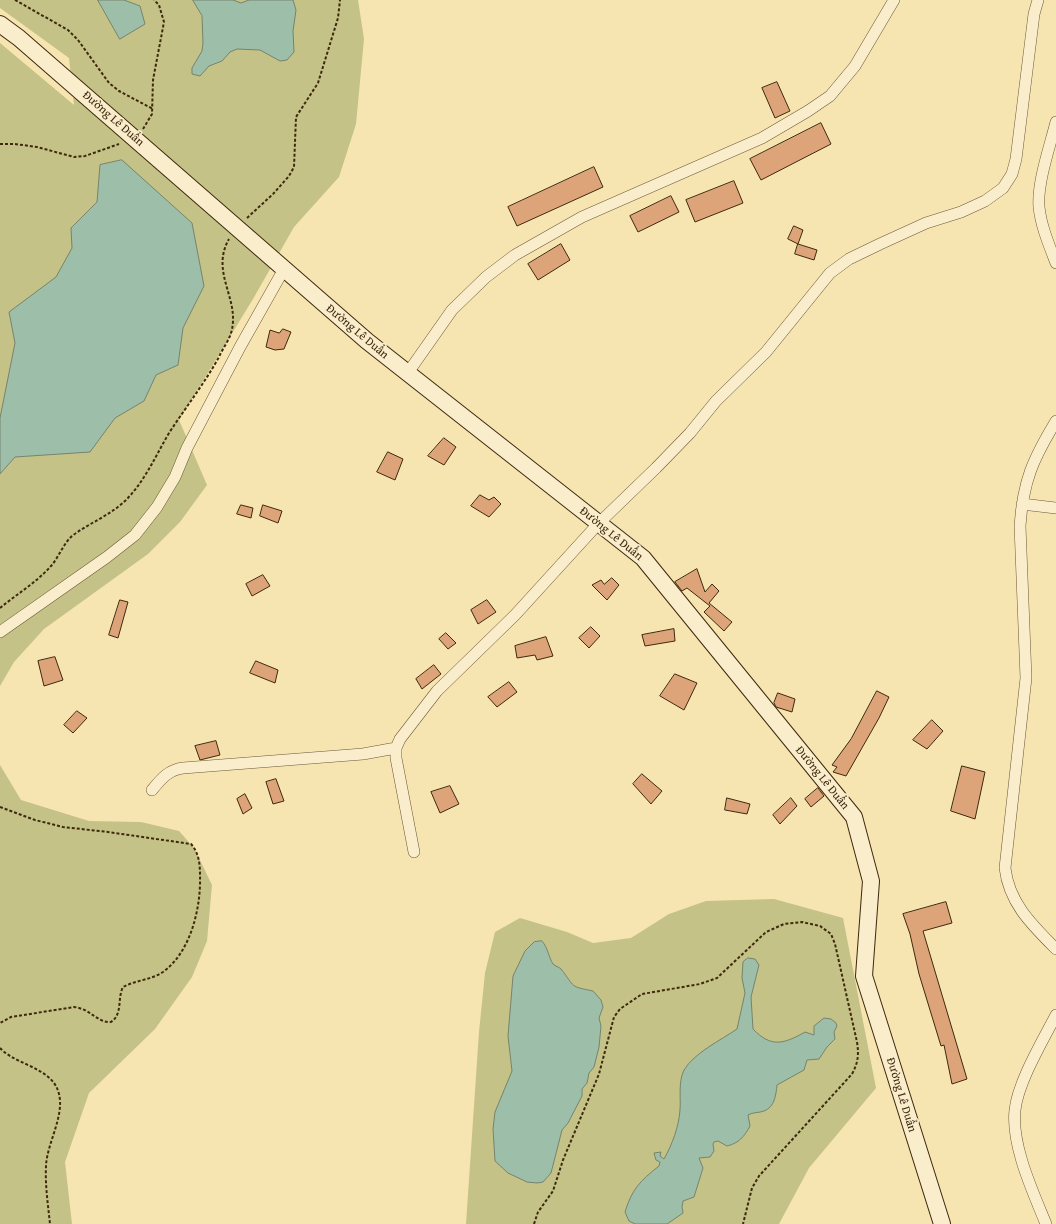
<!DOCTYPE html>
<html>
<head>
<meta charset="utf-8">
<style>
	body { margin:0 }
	canvas { display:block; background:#f6e4b1 }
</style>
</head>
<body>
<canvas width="1056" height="1224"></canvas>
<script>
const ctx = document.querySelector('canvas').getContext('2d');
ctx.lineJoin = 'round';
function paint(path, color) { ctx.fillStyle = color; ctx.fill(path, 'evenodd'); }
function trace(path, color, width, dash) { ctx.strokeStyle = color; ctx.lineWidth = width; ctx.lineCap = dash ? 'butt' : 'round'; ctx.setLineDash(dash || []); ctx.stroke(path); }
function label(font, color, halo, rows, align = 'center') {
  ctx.font = font + ' "Gentium Book Plus",serif'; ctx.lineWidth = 3.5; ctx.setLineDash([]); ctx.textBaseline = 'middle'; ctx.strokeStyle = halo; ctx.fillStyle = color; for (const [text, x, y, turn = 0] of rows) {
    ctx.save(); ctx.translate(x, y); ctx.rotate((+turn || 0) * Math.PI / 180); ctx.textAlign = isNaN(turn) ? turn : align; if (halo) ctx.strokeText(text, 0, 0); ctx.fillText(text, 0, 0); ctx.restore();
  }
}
paint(new Path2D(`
	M0 0H358L364 39 356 124 339 177 294 227 253 299 179 420 207 485 180 522 148 554 44 629 14 662 0 686V43L74 105 69 58 0 8Z
	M0 765 21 800 89 821 141 822 179 831 194 848 212 885 207 941 192 977 155 1029 89 1093 65 1162 72 1224H0Z
	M774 899 843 918 876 1088 809 1168 779 1224H466L479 1032 485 973 495 932 520 918 567 932 593 943 631 938 669 914 706 901Z`), '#c4c286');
const water = new Path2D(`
	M98 0H124L140 6 145 24 120 39Z
	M193 0H233L241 3 249 0H293L296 10 293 31 294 52 287 60 280 61 260 50 237 49 230 52 222 61 209 66 200 76 192 74V68L202 51 203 43 202 16Z
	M122 160 192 223 204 286 183 328 178 365 156 375 144 401 115 418 90 452 15 457 0 474V418L15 343 9 312 56 277 72 248 71 228 97 202 100 165Z
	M542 941C548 948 549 958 553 964 555 966 559 967 561 969 576 988 569 986 593 991L601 1000 603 1007 599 1018 601 1026 599 1047 594 1067 589 1073 587 1083 582 1089V1096L568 1123 562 1130 551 1173 543 1182 537 1183 527 1182 508 1173 495 1161 493 1129 495 1112 512 1071 508 1036 513 976 525 951 534 942Z
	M748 958 755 959 759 965 751 997 753 1029C771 1048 784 1044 805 1032L814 1035V1026L824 1018 831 1019 836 1023 837 1026 834 1032 835 1039 827 1047 819 1059 807 1060 804 1070 777 1085C776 1094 775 1107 764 1111 759 1113 753 1112 748 1115L750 1126C744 1137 739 1143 727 1146L718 1141 714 1142 713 1144 714 1151 710 1157 699 1158 703 1168 694 1197 683 1201 682 1207 683 1213 667 1224H635L629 1221 625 1212C632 1189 640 1181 659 1166L660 1162 656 1160 654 1153 661 1152 660 1156 664 1159C672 1145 679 1126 680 1110 681 1098 678 1082 684 1070 694 1053 721 1040 737 1029L745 993 742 978 743 962Z`);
paint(water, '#9dbfaa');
trace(water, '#77836c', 1);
const building = new Path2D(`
	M777 82 790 111 775 118 762 88Z
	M821 123 831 144 761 180 750 159Z
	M594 167 603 187 517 226 508 207Z
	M734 181 743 203 695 222 686 200Z
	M671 196 679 212 638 232 630 216Z
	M794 226 803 230 798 244 788 239Z
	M561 244 570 260 538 280 528 264Z
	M798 244 817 250 814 260 795 254Z
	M283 329 291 332 284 349 275 350 266 347 270 330 279 333Z
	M444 438 456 447 444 465 428 456Z
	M388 452 403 459 395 480 377 472Z
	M480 495 489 500 494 497 501 504 489 517 471 506Z
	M241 505 253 508 251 518 237 514Z
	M263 505 282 511 278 523 260 516Z
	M697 569 705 592 712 584 719 591 709 603 732 622 724 631 704 612 710 606 687 588 682 591 675 582Z
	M263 575 270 586 252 596 246 584Z
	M612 578 619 585 607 600 592 585 601 580 604 584Z
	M120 600 128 602 118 638 109 635Z
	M487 600 496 612 478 624 471 610Z
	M591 627 600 636 589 648 579 638Z
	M674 629 675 641 645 646 642 635Z
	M446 633 456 643 448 649 439 639Z
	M546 637 553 656 537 660 535 655 517 658 515 646Z
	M55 657 63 680 44 686 38 661Z
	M256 661 278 670 275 683 250 673Z
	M434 665 441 674 422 689 416 679Z
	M675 674 697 683 684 710 660 696Z
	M509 682 517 692 497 707 488 697Z
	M877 691 889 697 879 718 846 776 833 772 837 767 832 765 851 739Z
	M778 693 795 699 792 712 776 707 774 703Z
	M77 711 87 718 73 733 64 725Z
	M932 720 943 731 927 749 913 740Z
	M216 741 220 755 200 760 195 746Z
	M962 766 985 772 975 819 951 811Z
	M642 774 662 791 651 804 633 784Z
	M276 779 284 801 273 804 266 782Z
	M450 786 459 804 440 813 431 792Z
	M818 788 824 796 811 807 805 799Z
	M245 794 252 808 243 814 237 799Z
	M727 798 750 804 747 814 725 810Z
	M791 798 797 806 780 824 773 815Z
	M946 902 952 923 923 931 967 1079 952 1084 944 1045 941 1046 919 974 910 934 903 914Z`);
paint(building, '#dda379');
trace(building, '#3f290e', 1);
const street = new Path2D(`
	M1056 122C1050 146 1037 183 1039 207 1041 226 1049 245 1056 263
	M407 374 452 310 486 277 515 255 582 217 762 138 808 111 830 96 855 66 894 0
	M1056 421C1033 459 1023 481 1020 526L1026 678 1005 868C1009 903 1032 925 1056 949
	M1022 504 1056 508
	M0 632 107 557 135 535 157 507 175 477 187 448 240 347 284 269
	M152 790C161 779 168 770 183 768L363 754 396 748
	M414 852 396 758V748L400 739 437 691 515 615 598 524 656 468 690 433 716 401 766 352 830 273 849 259 880 244 926 223 961 212 985 201 1003 188 1012 174 1016 159 1034 14 1038 0
	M1046 1224C1033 1192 1011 1145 1015 1110 1018 1082 1043 1040 1056 1015`);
const secondary = new Path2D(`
	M0 24 19 38 367 341 643 558 854 817 871 881 864 976 942 1224`);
trace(street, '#6d5837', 12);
trace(secondary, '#3f290e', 18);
trace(new Path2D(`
	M15 0 68 30 78 40 109 83 119 91 153 109
	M143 129 152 114 153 80 164 22 159 5 154 0
	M0 144H15L37 147 74 157 85 156 119 144
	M247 218 273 194 289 176 294 167 296 117 318 83 338 18 340 0
	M0 608C17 594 37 582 51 566 59 557 63 544 72 536 89 523 109 516 125 501 145 481 155 457 169 433 186 407 204 384 219 357 222 350 227 343 230 336 243 301 209 274 229 239
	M0 807 35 820 63 827 108 832 191 844C199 853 200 864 200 876 201 907 191 952 163 972 151 980 136 980 123 987 117 999 123 1014 111 1022 97 1023 91 1009 74 1007L11 1017 0 1023
	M0 1048C14 1063 41 1066 54 1083 71 1107 47 1140 46 1166 45 1185 48 1205 50 1224
	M534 1224 538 1212 553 1191 563 1160 599 1074 614 1017 620 1009 642 994 700 984 717 978 766 932 784 924 802 922 820 926 831 934 835 944 857 1042C859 1055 858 1063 852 1074L759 1176 752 1188 743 1224`), '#3f290e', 2, [3, 2]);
trace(street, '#f9edcc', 11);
trace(secondary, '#f9edcc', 16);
label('12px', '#3f290e', '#f9edcc', [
	["Đường Lê Duẩn",113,119,41],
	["Đường Lê Duẩn",357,332,40],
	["Đường Lê Duẩn",611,534,39],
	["Đường Lê Duẩn",822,778,51],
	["Đường Lê Duẩn",901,1095,73]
]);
</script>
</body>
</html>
